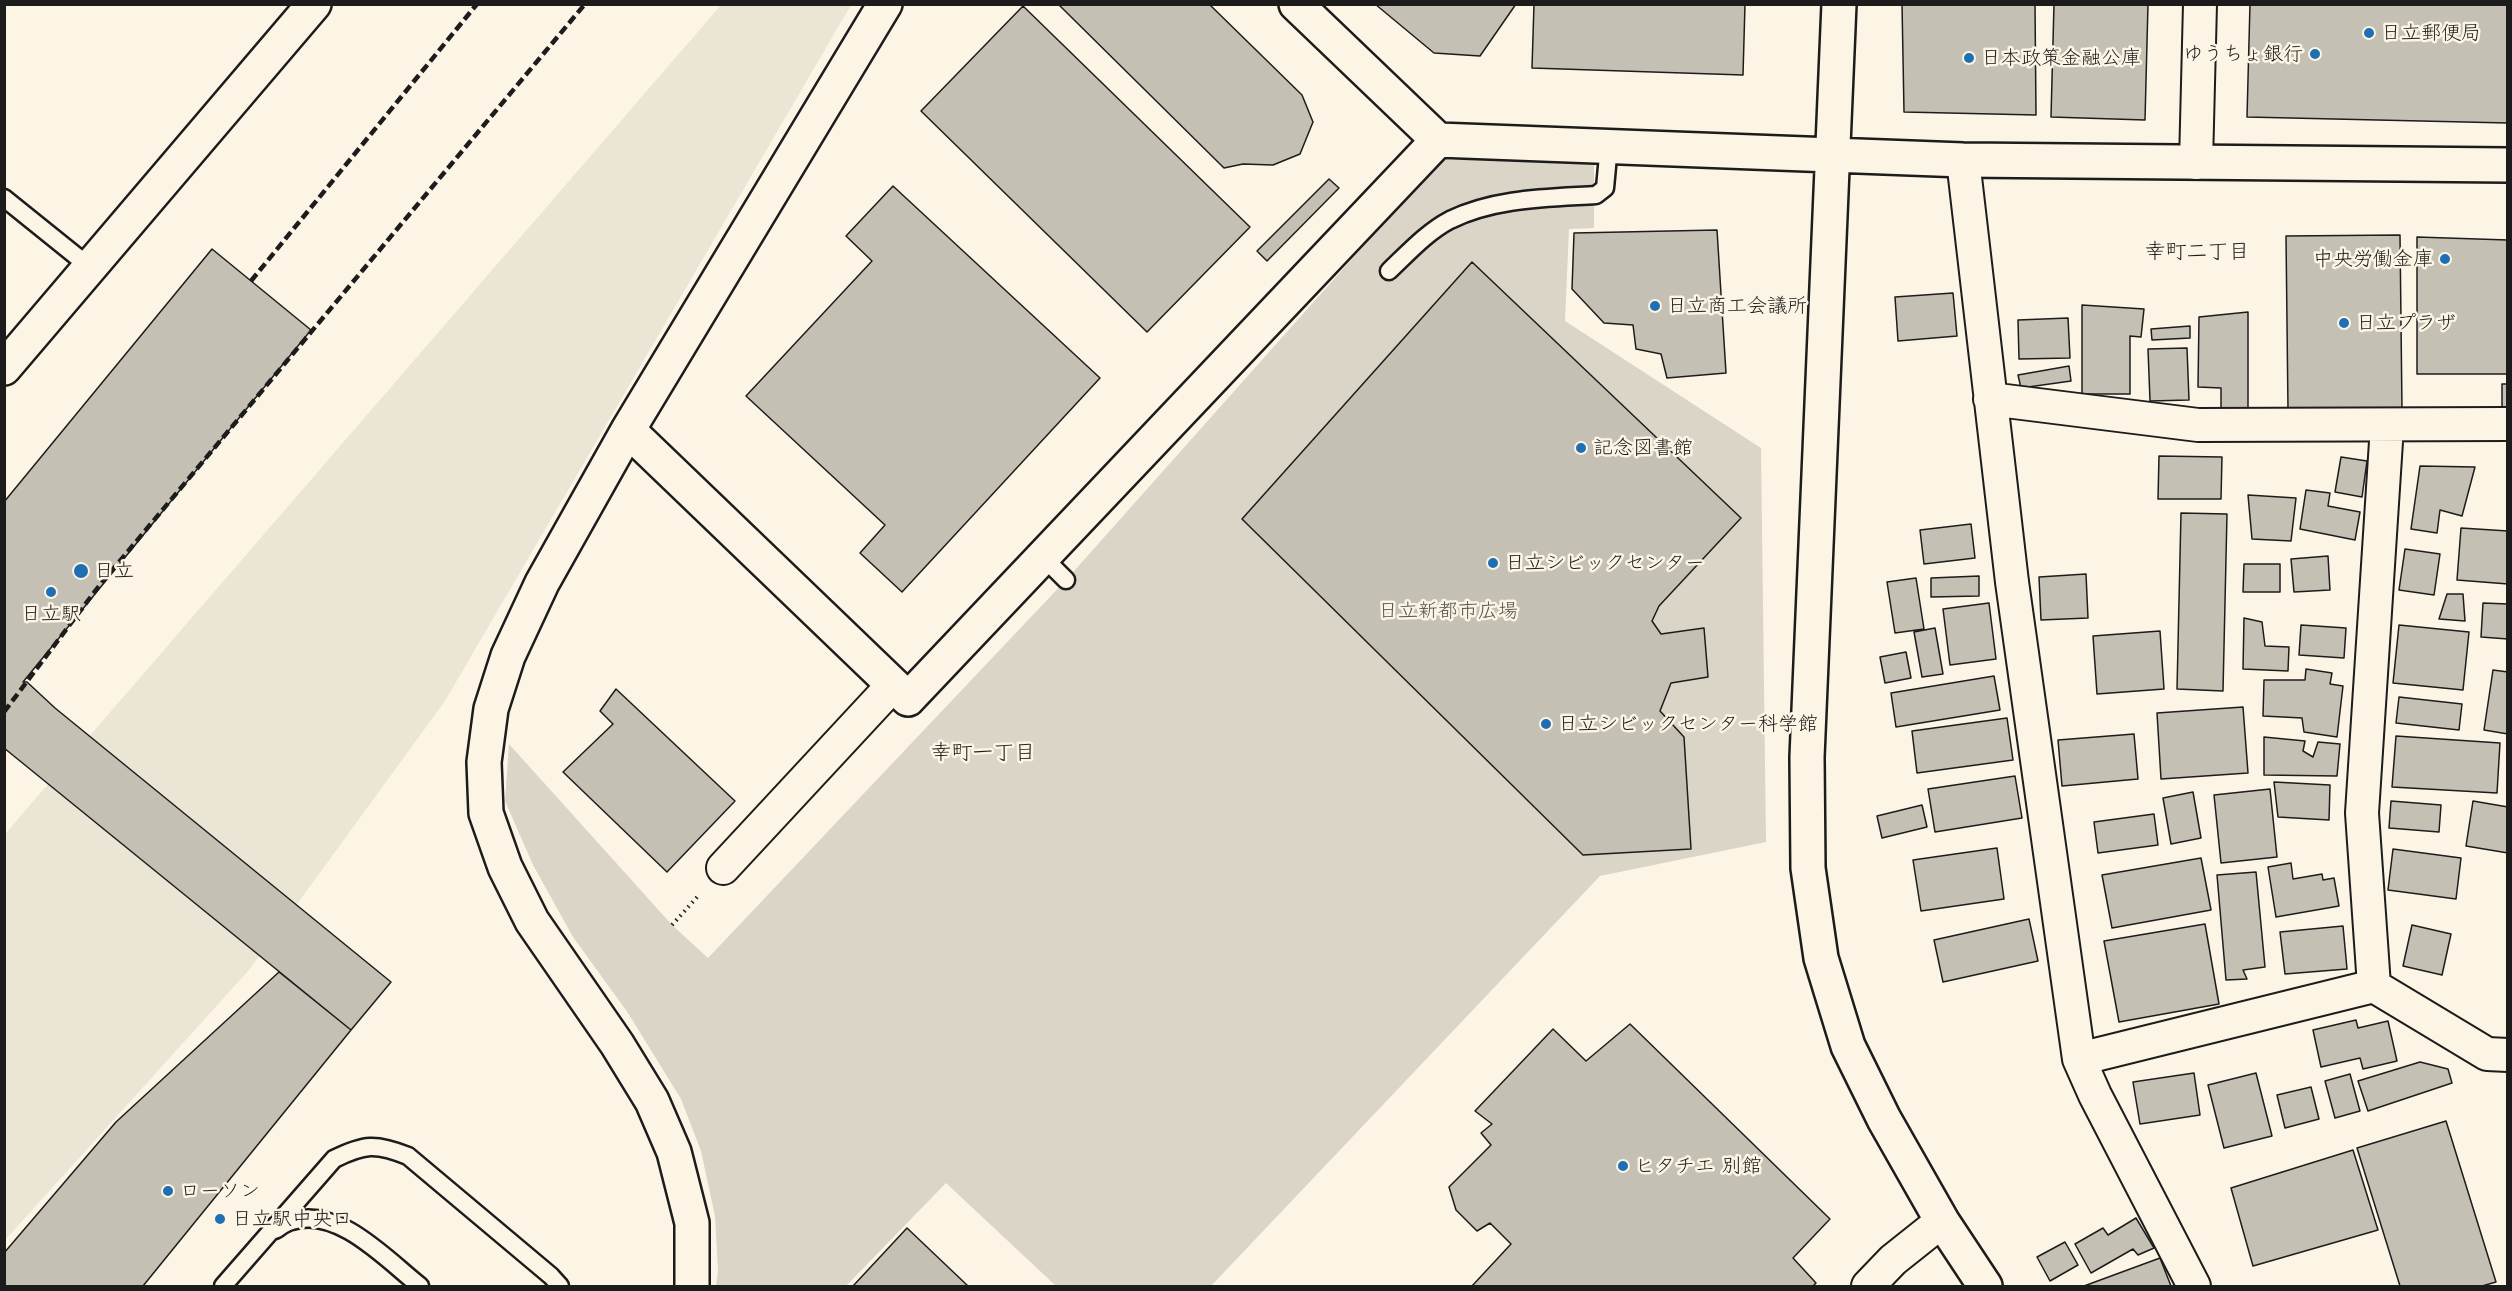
<!DOCTYPE html>
<html>
<head>
<meta charset="utf-8">
<style>
	body { margin:0 }
	#map { position:relative; width:2512px; height:1291px; overflow:hidden; background:#fcf5e5; font-family:"Comic Neue",sans-serif }
	canvas { display:block }
	.frame { position:absolute; inset:0; border:6px solid #1c1c1c; pointer-events:none }
</style>
</head>
<body>
<div id="map">
<canvas width="2512" height="1291"></canvas>
<div class="frame"></div>
</div>
<script>
const ctx = document.querySelector('canvas').getContext('2d');
ctx.lineJoin = 'round';
function paint(path, color) { ctx.fillStyle = color; ctx.fill(path, 'evenodd'); }
function trace(path, color, width, dash) { ctx.strokeStyle = color; ctx.lineWidth = width; ctx.lineCap = dash ? 'butt' : 'round'; ctx.setLineDash(dash || []); ctx.stroke(path); }
function label(font, color, halo, rows, align = 'center') {
  ctx.font = font + ' "Comic Neue","Klee One",sans-serif'; ctx.lineWidth = 5; ctx.setLineDash([]); ctx.textBaseline = 'middle'; ctx.strokeStyle = halo; ctx.fillStyle = color; for (const [text, x, y, turn = 0] of rows) {
    ctx.save(); ctx.translate(x, y); ctx.rotate((+turn || 0) * Math.PI / 180); ctx.textAlign = isNaN(turn) ? turn : align; if (halo) ctx.strokeText(text, 0, 0); ctx.fillText(text, 0, 0); ctx.restore();
  }
}
paint(new Path2D(`
	M721 5H851L445 701 249 970 5 1240V834Z`), '#ebe5d6');
paint(new Path2D(`
	M1440 160H1594V228L1569 229 1565 321 1761 448 1766 842 1600 876 1211 1286H1056L946 1183 846 1286H716L718 1271 715 1216 701 1151 681 1099 628 1013 573 937 533 865 505 801 509 744 672 925 708 958 1066 580Z`), '#dbd5c8');
const building = new Path2D(`
	M1058 4H1209L1302 95 1313 122 1300 154 1273 165 1243 164 1224 168Z
	M1375 4H1516L1480 56 1434 53Z
	M1534 4H1745L1743 75 1532 68Z
	M1902 4H2035L2036 115 1904 112Z
	M2054 4H2148L2145 120 2051 117Z
	M2250 4H2508V123L2247 117Z
	M1023 6 1250 227 1147 332 921 111Z
	M1329 179 1339 188 1267 261 1257 251Z
	M893 186 1100 378 902 592 860 553 885 525 746 396 872 261 846 236Z
	M1717 230 1726 373 1667 378 1661 354 1636 349 1633 325 1604 323 1572 289 1574 233Z
	M2400 235 2402 410H2288L2286 236Z
	M2417 237 2508 240V374H2417Z
	M212 249 311 330 23 682H27L55 708 391 982 351 1030 4 748V502Z
	M1472 262 1741 518 1659 606 1652 621 1661 634 1704 628 1708 677 1671 683 1660 711 1684 737 1691 849 1583 855 1242 519Z
	M1953 293 1957 336 1898 341 1895 297Z
	M2082 305 2144 309 2141 337 2130 336V394H2082Z
	M2248 312V409H2221V388L2198 387 2199 317Z
	M2068 318 2070 358 2019 359 2018 320Z
	M2190 326V338L2152 340 2151 329Z
	M2187 348 2189 400 2150 401 2148 349Z
	M2069 366 2071 381 2021 388 2018 375Z
	M2502 384H2508V413H2502Z
	M2159 456 2222 457 2221 499H2158Z
	M2341 457 2367 461 2362 497 2335 492Z
	M2420 466 2475 467 2462 516 2440 510 2437 533 2411 529Z
	M2306 490 2330 493 2328 506 2360 512 2355 540 2300 529Z
	M2248 495 2296 498 2291 541 2252 539Z
	M2181 513 2227 514 2223 691 2177 689Z
	M1971 524 1975 558 1924 564 1920 530Z
	M2461 528 2508 531V584L2457 580Z
	M2405 549 2440 554 2434 595 2399 590Z
	M2328 556 2330 590 2294 592 2291 559Z
	M2244 564H2280V592H2243Z
	M2086 574 2088 618 2041 620 2039 577Z
	M1979 576V596L1931 597V578Z
	M1916 578 1924 629 1895 633 1887 582Z
	M2447 594H2463L2465 621 2439 619Z
	M1989 603 1996 659 1950 665 1943 609Z
	M2483 603 2508 604V639L2481 637Z
	M2244 618 2262 622 2265 646 2289 647 2288 671 2243 669Z
	M2301 625 2346 628 2344 658 2299 655Z
	M2399 625 2469 632 2463 690 2393 683Z
	M1935 628 1943 674 1922 677 1914 632Z
	M2160 631 2164 689 2097 694 2093 636Z
	M1906 652 1911 678 1885 683 1880 657Z
	M2306 669 2332 673 2330 684 2343 686 2337 737 2304 732 2302 718 2263 716 2264 680H2305Z
	M2493 670 2508 672V734L2484 730Z
	M1994 676 2000 710 1896 727 1891 693Z
	M616 689 735 801 667 872 563 772 613 724 600 711Z
	M2399 697 2462 704 2459 730 2396 723Z
	M2243 707 2248 773 2161 779 2157 713Z
	M2007 718 2013 760 1917 773 1912 731Z
	M2134 734 2138 779 2062 786 2058 740Z
	M2396 736 2500 743 2497 793 2392 787Z
	M2264 737 2305 741 2303 751 2313 757 2318 742 2340 744 2337 776 2264 775Z
	M2015 776 2022 818 1935 832 1928 789Z
	M2274 782 2330 785 2329 820 2278 817Z
	M2270 789 2277 857 2221 863 2214 795Z
	M2193 792 2201 838 2171 844 2163 798Z
	M2391 801 2441 805 2439 832 2389 828Z
	M2473 801 2508 807V853L2466 846Z
	M1922 805 1927 827 1882 838 1877 816Z
	M2154 814 2158 845 2098 853 2094 822Z
	M1997 848 2004 899 1921 911 1913 860Z
	M2393 849 2461 858 2456 899 2388 890Z
	M2201 858 2211 910 2112 928 2102 875Z
	M2291 863 2293 879 2322 874 2323 880 2334 878 2339 906 2276 917 2268 867Z
	M2256 872 2265 967 2243 970 2247 979 2226 980 2217 875Z
	M2029 919 2038 961 1943 982 1934 940Z
	M2205 924 2219 1004 2119 1022 2104 941Z
	M2412 925 2451 934 2442 975 2403 966Z
	M2343 926 2347 969 2285 974 2280 932Z
	M279 972 351 1030 143 1286H4V1253L116 1122Z
	M2356 1020 2358 1028 2388 1021 2397 1061 2363 1069 2360 1058 2321 1067 2313 1030Z
	M1630 1024 1830 1219 1793 1258 1816 1283 1813 1286H1472L1511 1244 1490 1223 1477 1231 1456 1210 1449 1187 1491 1145 1481 1133 1492 1124 1475 1111 1553 1029 1586 1061Z
	M2420 1062 2448 1069 2452 1083 2368 1111 2358 1081Z
	M2194 1073 2200 1115 2140 1124 2133 1082Z
	M2256 1073 2272 1136 2224 1148 2208 1085Z
	M2350 1074 2360 1111 2335 1118 2325 1081Z
	M2311 1087 2319 1119 2285 1128 2277 1095Z
	M2446 1121 2496 1282 2482 1286H2400L2357 1148Z
	M2353 1150 2378 1230 2253 1266 2231 1188Z
	M2136 1218 2154 1248 2138 1255 2133 1249 2091 1273 2075 1244 2103 1228 2108 1235Z
	M907 1228 968 1286H853Z
	M2065 1242 2078 1265 2050 1281 2037 1257Z
	M2160 1258 2171 1286H2084Z`);
paint(building, '#c4c0b3');
trace(building, '#1c1c1c', 1.5);
const service = new Path2D(`
	M4 198 91 268
	M1389 271C1408 253 1427 232 1450 220 1495 198 1547 198 1596 195L1605 188 1609 145
	M1043 557 1066 580
	M275 1230C280 1227 286 1222 292 1221 338 1206 387 1260 420 1286
	M223 1286 334 1159C364 1144 376 1143 408 1156L551 1276 560 1286`);
const minor = new Path2D(`
	M1963 160 2012 582 2079 1059 2095 1095 2194 1286
	M2196 163 2200 4
	M1990 399 2198 425 2508 424
	M2387 426 2362 813 2374 986 2487 1054 2508 1055
	M723 868 893 685
	M2079 1059 2374 986
	M1868 1286 1893 1260 1942 1221`);
const tertiary = new Path2D(`
	M1839 4 1807 757 1808 868 1821 958 1848 1046 1884 1119 1942 1221 1985 1286
	M1438 140 1963 160 2508 165
	M4 368 314 4
	M628 430 908 699 1438 140 1296 4
	M692 1286V1223L674 1152 652 1101 617 1044 532 921 505 867 486 813 484 762 491 709 508 656 542 583 628 430 885 4`);
trace(service, '#1c1c1c', 21);
trace(minor, '#1c1c1c', 36);
trace(tertiary, '#1c1c1c', 38);
trace(new Path2D(`
	M672 925 699 895`), '#1c1c1c', 4, [1.5, 4.5]);
trace(service, '#fcf5e5', 16);
trace(minor, '#fcf5e5', 32);
trace(tertiary, '#fcf5e5', 33);
trace(new Path2D(`
	M251 281 477 4
	M4 712 99 586 585 4`), '#1c1c1c', 4.5, [9, 4.5]);
for (const [x, y, r, color] of [
	[2369,33,6,"#1f6fb2"],
	[2315,54,6,"#1f6fb2"],
	[1969,58,6,"#1f6fb2"],
	[2445,259,6,"#1f6fb2"],
	[1655,306,6,"#1f6fb2"],
	[2344,323,6,"#1f6fb2"],
	[1581,448,6,"#1f6fb2"],
	[1493,563,6,"#1f6fb2"],
	[81,571,8,"#1f6fb2"],
	[51,592,6,"#1f6fb2"],
	[1546,724,6,"#1f6fb2"],
	[1623,1166,6,"#1f6fb2"],
	[168,1191,6,"#1f6fb2"],
	[220,1219,6,"#1f6fb2"]
]) { const dot = new Path2D(); dot.arc(x, y, r, 0, 2 * Math.PI); ctx.fillStyle = color; ctx.fill(dot); trace(dot, '#fcf5e5', 2); }
label('20px', '#1c1c1c', '#fcf5e5', [
	["日立郵便局",2381,33],
	["ゆうちょ銀行",2303,54,"right"],
	["日本政策金融公庫",1981,58],
	["中央労働金庫",2433,259,"right"],
	["日立商工会議所",1667,306],
	["日立プラザ",2356,323],
	["記念図書館",1593,448],
	["日立シビックセンター",1505,563],
	["日立",94,571],
	["日立駅",51,614,"center"],
	["日立シビックセンター科学館",1558,724],
	["ヒタチエ 別館",1635,1166],
	["ローソン",180,1191],
	["日立駅中央口",232,1219]
], 'left');
label('20px', '#555450', '#fcf5e5', [
	["日立新都市広場",1448,611]
]);
label('21px', '#1c1c1c', '#fcf5e5', [
	["幸町二丁目",2197,252],
	["幸町一丁目",983,753]
]);
</script>
</body>
</html>
